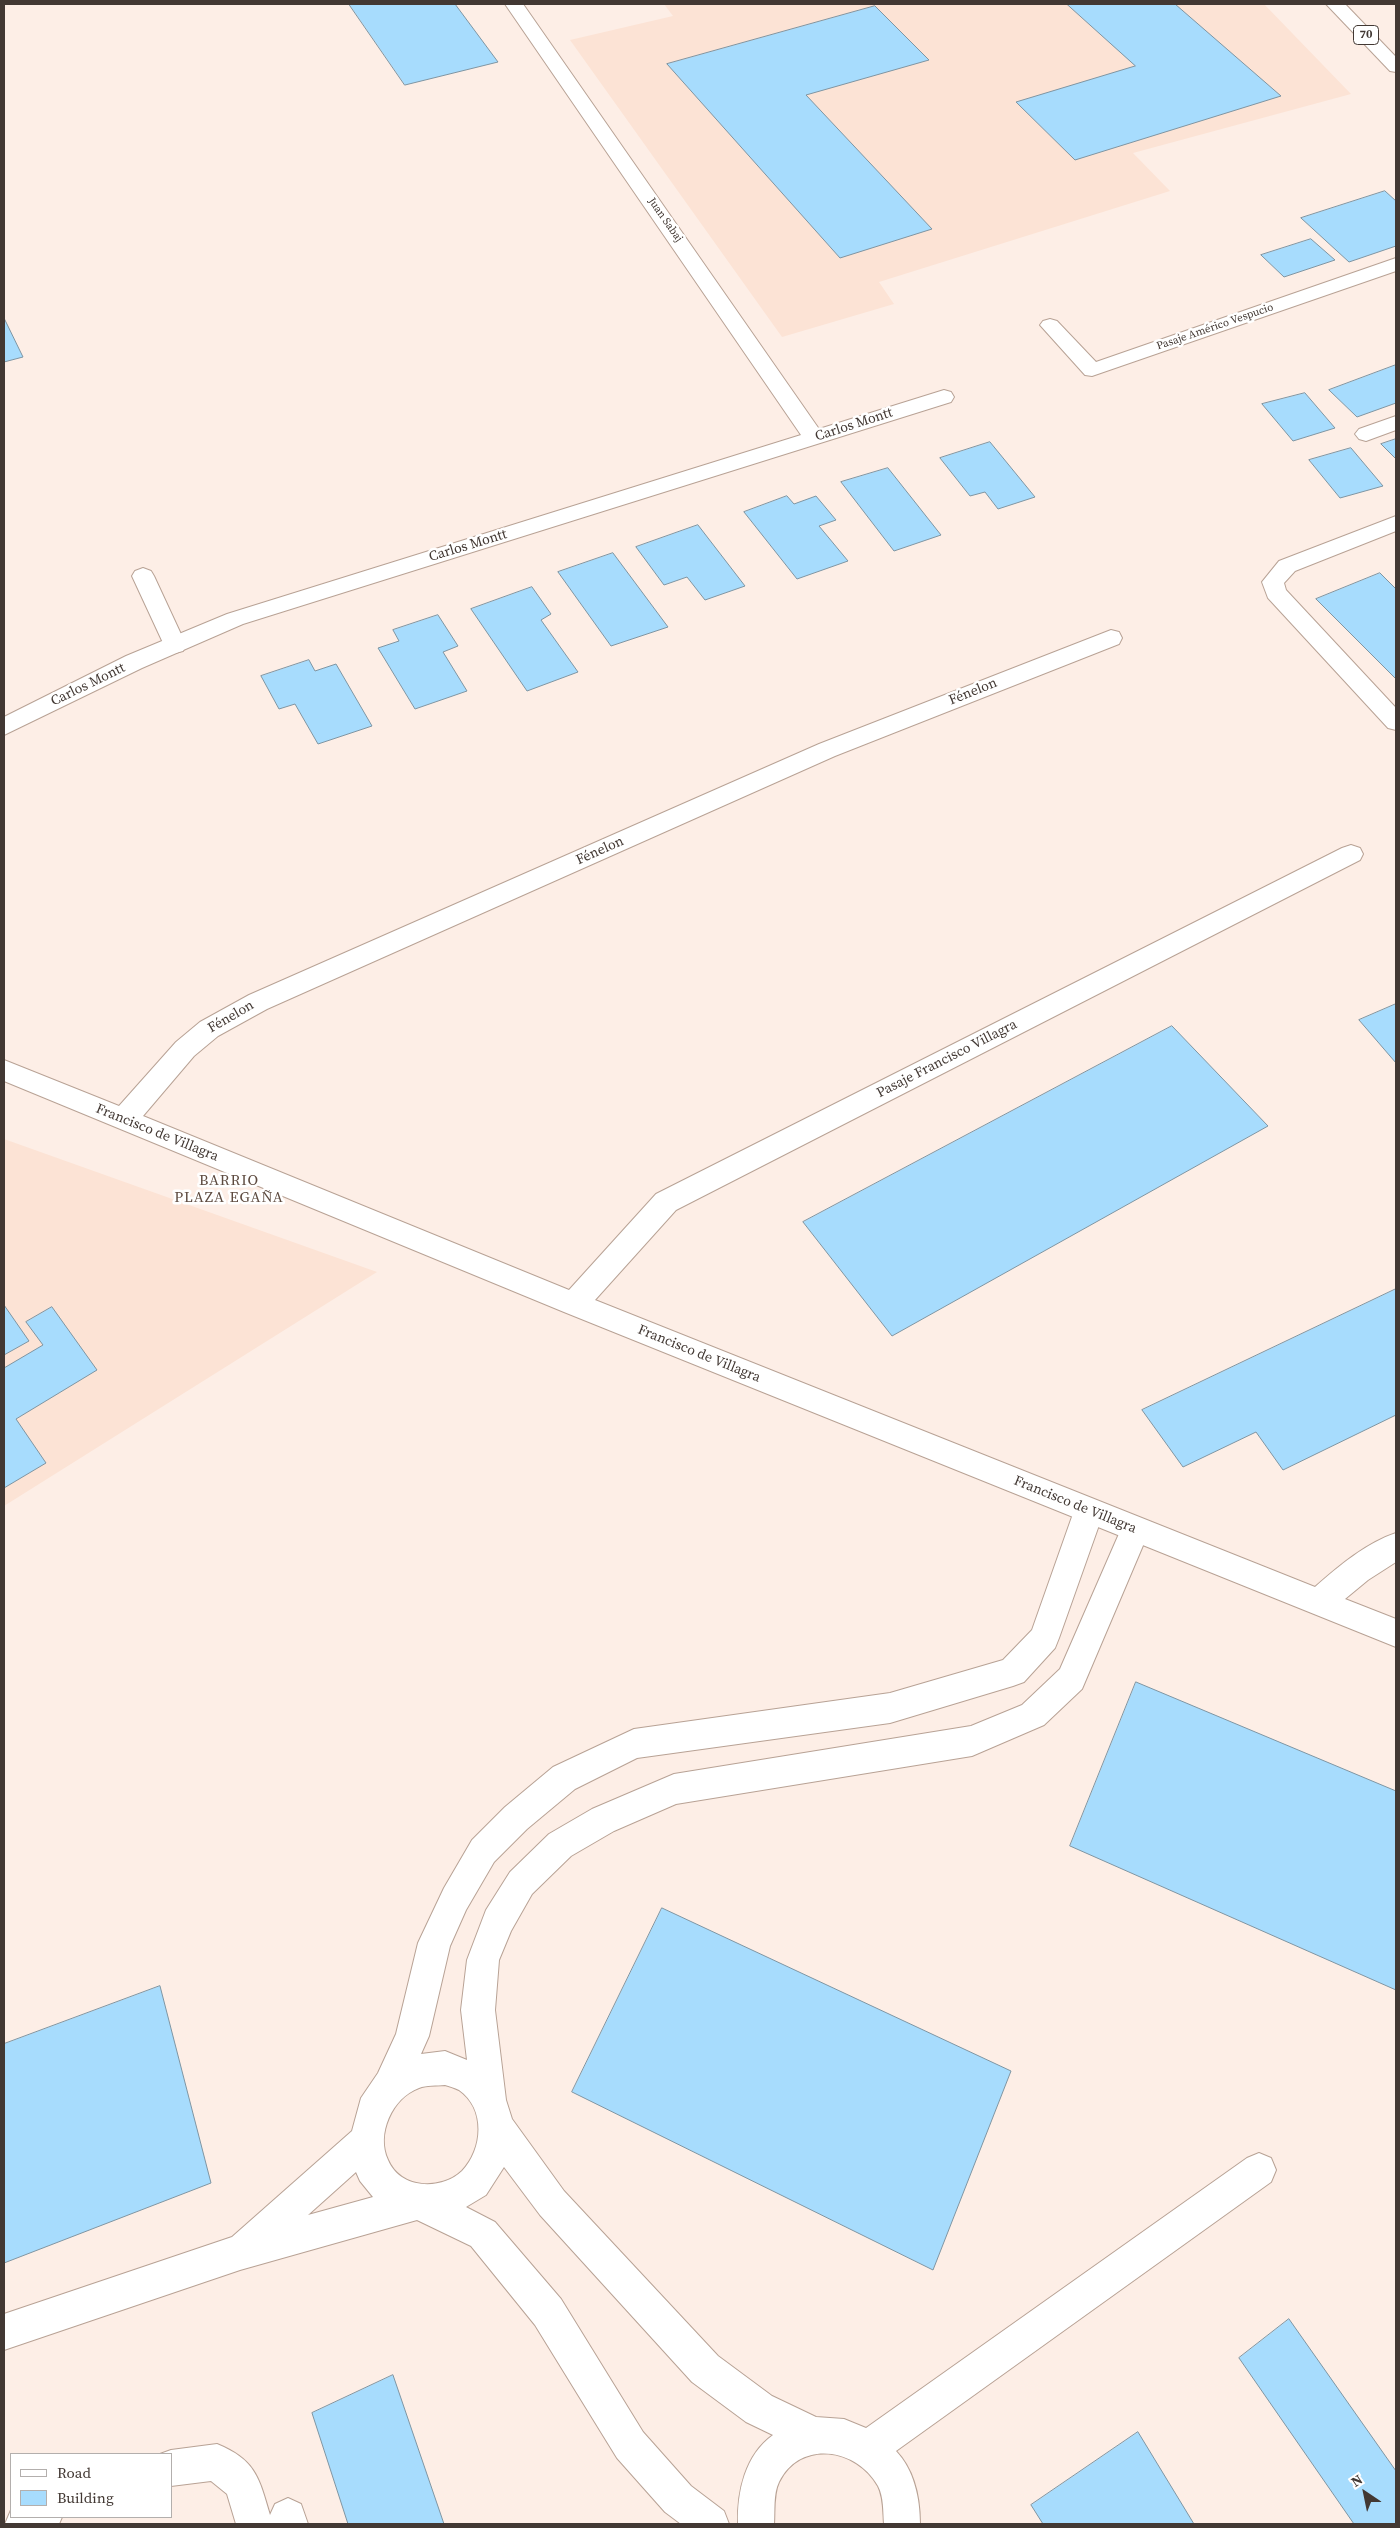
<!DOCTYPE html>
<html>
<head>
<meta charset="utf-8">
<style>
	body { margin:0 }
	#map { position:relative; width:1400px; height:2528px; overflow:hidden; background:#fdeee6; font-family:"Source Serif 4",serif }
	canvas { display:block }
	.frame { position:absolute; inset:0; border:5px solid #423833; pointer-events:none }
	.legend { position:absolute; left:10px; top:2453px; width:162px; height:65px; box-sizing:border-box; background:#fff; border:1px solid #b3afad; margin:0; padding:6px 9px; list-style:none; font-size:15px; color:#423833 }
	.legend li { display:flex; align-items:center; gap:10px; height:25px }
	.legend b { width:25px; border:1px solid #b3afad }
	.north { position:absolute; left:1340px; top:2468px; width:50px; height:50px; -webkit-text-stroke:4px #fff; paint-order:stroke; rotate:326deg; font-size:14px; font-weight:700; line-height:20px; text-align:center; color:#423833 }
	.north::after { content:''; display:block; margin:auto; width:18px; height:22px; background:#423833; clip-path:polygon(50% 0,100% 100%,50% 72%,0 100%) }
</style>
</head>
<body>
<div id="map">
<canvas width="1400" height="2528"></canvas>
<div class="frame"></div>
<ul class="legend">
<li><b style="height:6px;background:#fff"></b>Road</li>
<li><b style="height:14px;background:#a7dcfd"></b>Building</li>
</ul>
<div class="north">N</div>
</div>
<script>
const ctx = document.querySelector('canvas').getContext('2d');
ctx.lineJoin = 'round';
function paint(path, color) { ctx.fillStyle = color; ctx.fill(path, 'evenodd'); }
function trace(path, color, width, dash) { ctx.strokeStyle = color; ctx.lineWidth = width; ctx.lineCap = dash ? 'butt' : 'round'; ctx.setLineDash(dash || []); ctx.stroke(path); }
function label(font, color, halo, rows, align = 'center') {
  ctx.font = font + ' "Source Serif 4",serif'; ctx.lineWidth = 5; ctx.setLineDash([]); ctx.textBaseline = 'middle'; ctx.strokeStyle = halo; ctx.fillStyle = color; for (const [text, x, y, turn = 0] of rows) {
    ctx.save(); ctx.translate(x, y); ctx.rotate((+turn || 0) * Math.PI / 180); ctx.textAlign = isNaN(turn) ? turn : align; if (halo) ctx.strokeText(text, 0, 0); ctx.fillText(text, 0, 0); ctx.restore();
  }
}
paint(new Path2D(`
	M664 4H1264L1351 94 1133 153 1170 191 879 282 894 304 782 337 570 40 673 16Z
	M4 1139 377 1272 4 1506Z`), '#fce3d5');
const building = new Path2D(`
	M349 4H455L498 62 405 85Z
	M1067 4H1175L1281 96 1075 160 1016 102 1135 66Z
	M875 6 929 60 806 95 932 229 840 258 667 64Z
	M1385 191 1396 201V246L1349 262 1301 218Z
	M1311 239 1335 260 1284 277 1261 255Z
	M4 318 23 357 4 362Z
	M1396 365V403L1357 417 1329 390Z
	M1305 393 1335 428 1293 441 1262 404Z
	M1396 439V459L1381 444Z
	M990 442 1035 497 998 509 985 492 970 496 940 458Z
	M1351 448 1383 486 1340 498 1309 460Z
	M888 468 941 535 894 551 841 482Z
	M787 496 794 504 816 496 836 520 819 526 848 561 797 579 744 512Z
	M698 525 745 586 705 600 687 577 664 585 636 547Z
	M613 553 668 627 611 646 558 572Z
	M1380 573 1396 589V679L1316 599Z
	M532 587 551 614 541 620 578 672 527 691 471 609Z
	M438 615 458 646 443 652 467 691 415 709 378 648 399 641 393 630Z
	M309 660 315 671 336 664 372 726 318 744 295 704 279 709 261 676Z
	M1396 1004V1063L1359 1020Z
	M1172 1026 1268 1126 892 1336 803 1222Z
	M1396 1289V1415L1283 1470 1256 1432 1183 1467 1142 1410Z
	M4 1305 29 1341 4 1355Z
	M52 1307 97 1370 16 1419 46 1463 4 1488V1368L43 1345 26 1322Z
	M1136 1682 1396 1791V1990L1070 1846Z
	M662 1908 1011 2071 933 2270 572 2092Z
	M160 1986 211 2183 4 2263V2044Z
	M1289 2319 1396 2471V2524H1354L1239 2358Z
	M393 2375 444 2524H348L312 2413Z
	M1138 2432 1194 2524H1043L1031 2505Z`);
paint(building, '#a7dcfd');
trace(building, '#7f95a2', 1);
const service = new Path2D(`
	M143 568 151 571 154 576 186 645 183 651 175 653 167 651 164 645 132 576 135 571Z
	M1089 1498 1099 1502 1104 1511 1059 1638 1055 1648 1024 1682 1013 1686 890 1723 637 1758 575 1789 527 1829 494 1862 466 1910 450 1946 429 2036 421 2054 445 2051 467 2060 461 2010 467 1960 486 1910 510 1872 549 1834 592 1809 674 1774 971 1726 1022 1705 1060 1669 1125 1520 1135 1516 1145 1520 1150 1529 1082 1689 1044 1725 972 1756 676 1804 614 1831 571 1856 532 1894 511 1931 499 1960 495 2010 506 2100 512 2119 564 2191 718 2356 772 2396 816 2417 844 2419 866 2428 1247 2158 1259 2153 1271 2158 1276 2170 1271 2182 896 2451C914 2470 920 2498 920 2524H884C883 2512 884 2497 878 2486 857 2448 800 2439 779 2482 773 2494 775 2511 774 2524H738C737 2492 745 2455 773 2435L746 2422 692 2382 540 2215 504 2167 486 2195 466 2207 495 2222 561 2299 643 2432 691 2486 724 2511 729 2524H681L665 2512 617 2458 535 2325 471 2246 417 2220 240 2270 4 2350V2314L232 2237 352 2131 361 2098 378 2073 396 2034 418 1943 444 1888 472 1840 505 1807 553 1767 634 1729 890 1693 1003 1660 1032 1630 1074 1511 1079 1502ZM445 2085C449 2086 455 2088 459 2090 486 2109 483 2149 462 2171 441 2191 400 2189 388 2160 376 2134 392 2098 419 2088 426 2085 437 2086 445 2085ZM356 2172 360 2181 373 2197 308 2215Z
	M217 2444C256 2460 259 2478 270 2515L275 2504 288 2498 301 2504 308 2524H236L227 2494 211 2481 171 2486V2454H160L171 2450Z
	M11 2510V2517H62L59 2524H5Z`);
const minor = new Path2D(`
	M505 4H523L819 429 944 390 951 392 954 397 951 402 243 624 142 668 4 735V717L126 656 227 614 801 435Z
	M1396 258V271L1092 376 1085 375 1040 325 1043 321 1050 319 1057 321 1096 362Z
	M1396 416V430L1366 441 1359 439 1355 434 1359 429Z
	M1396 516V531L1295 571 1284 583 1286 590 1396 708V730L1388 728 1268 598 1262 582 1279 561Z
	M1111 630 1119 632 1122 638 1119 644 835 756 267 1009 218 1036 194 1056 143 1116 569 1290 656 1194 1342 848 1351 845 1360 848 1363 854 1360 860 676 1210 595 1300 1315 1587C1339 1566 1366 1543 1396 1533V1562L1368 1580 1345 1599 1396 1619V1647L564 1312 4 1081V1060L119 1106 176 1042 200 1022 249 995 819 744Z`);
const primary = new Path2D(`
	M1326 4H1345L1396 57V72L1390 71Z`);
trace(service, '#b8a295', 2);
trace(minor, '#b8a295', 2);
trace(primary, '#b8a295', 2);
paint(service, '#fff');
paint(minor, '#fff');
paint(primary, '#fff');
label('11px', '#423833', '#fff', [
	["Juan Sabaj",665,220,55],
	["Pasaje Américo Vespucio",1215,327,-19]
]);
for (const [x, y, w] of [
	[1366,35,25]
]) { const box = new Path2D(); box.roundRect(x - w / 2, y - 9.5, w, 19, 4); ctx.fillStyle = '#fff'; ctx.fill(box); trace(box, '#423833', 1); }
label('bold 12px', '#423833', null, [
	["70",1366,35]
]);
label('14px', '#423833', '#fff', [
	["Carlos Montt",854,425,-18],
	["Carlos Montt",468,546,-17],
	["Carlos Montt",88,685,-26],
	["Fénelon",973,692,-22],
	["Fénelon",600,851,-24],
	["Fénelon",231,1017,-30],
	["Pasaje Francisco Villagra",947,1059,-27],
	["Francisco de Villagra",157,1133,22],
	["Francisco de Villagra",699,1354,22],
	["Francisco de Villagra",1075,1505,22]
]);
ctx.letterSpacing = '1px';
label('15px', '#5d4a3f', '#fff', [
	["BARRIO",229,1181],
	["PLAZA EGAÑA",229,1198]
]);
ctx.letterSpacing = '0px';
</script>
</body>
</html>
